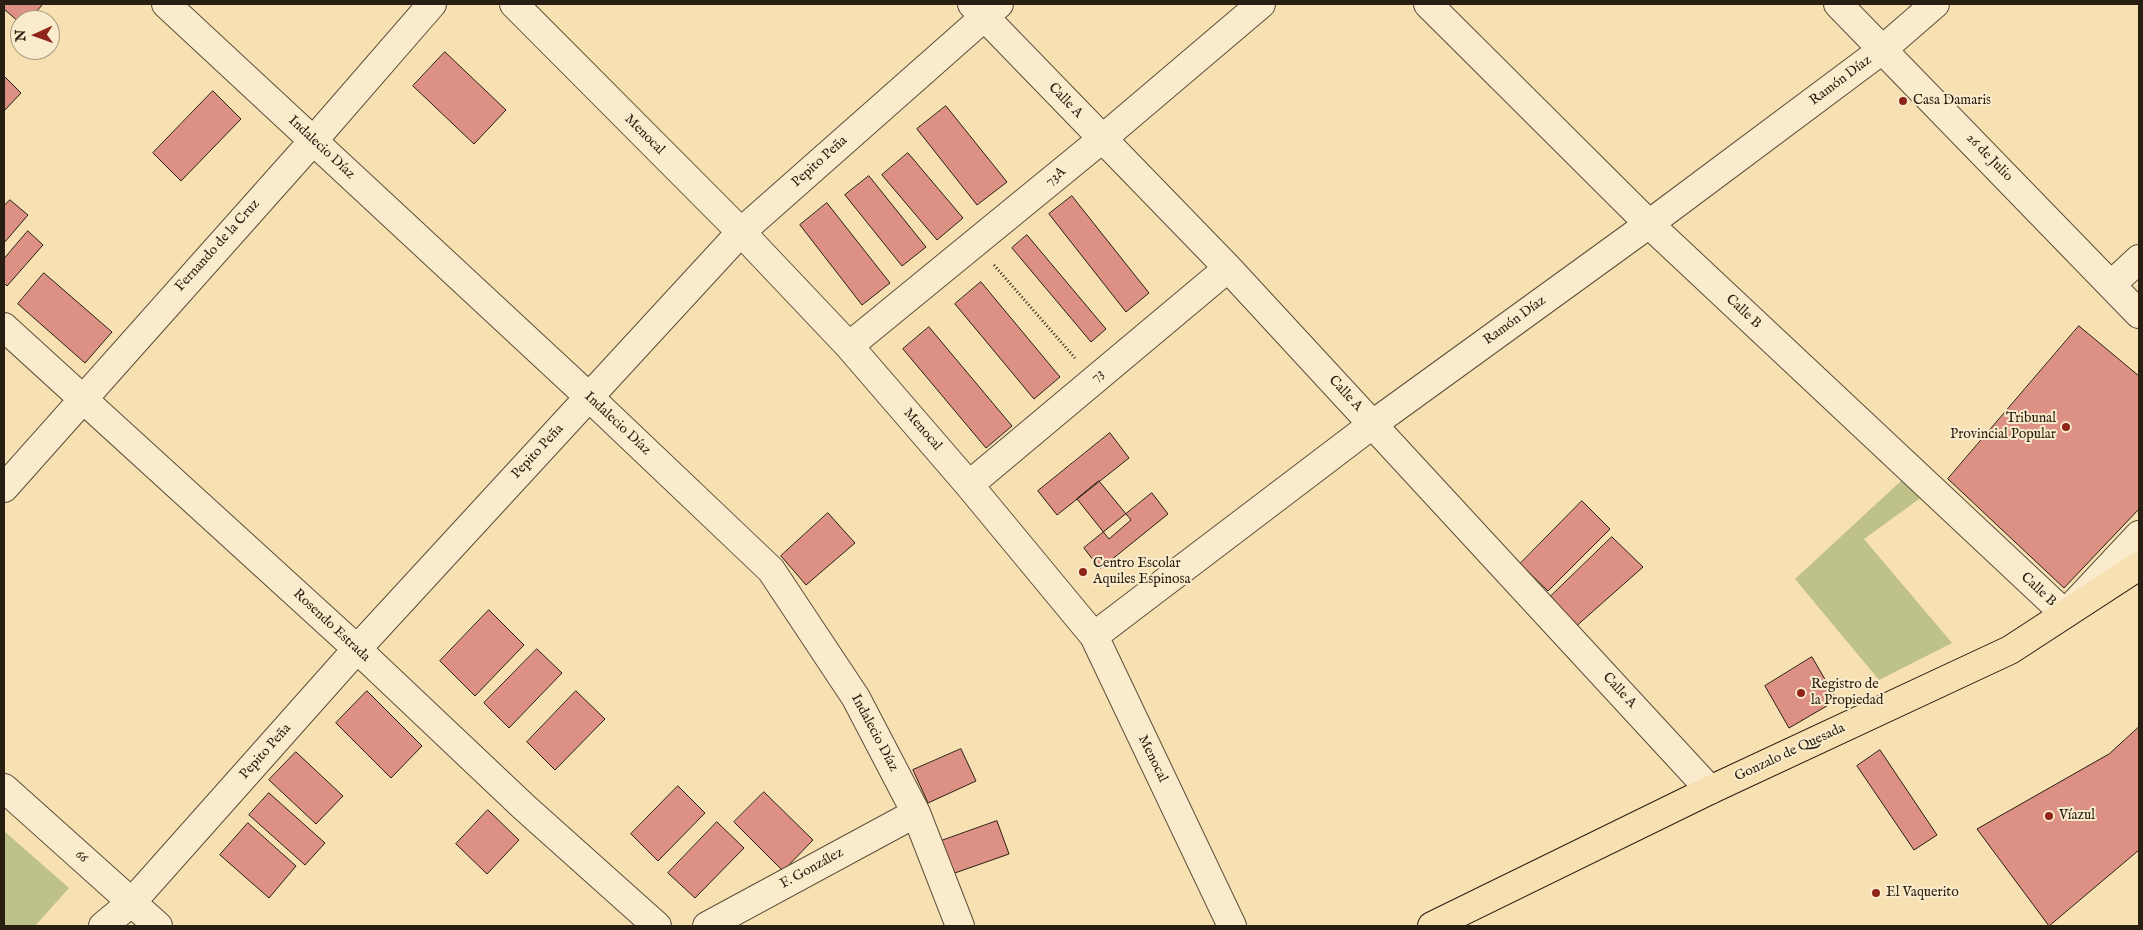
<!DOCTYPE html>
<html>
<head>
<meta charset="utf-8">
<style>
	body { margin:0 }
	#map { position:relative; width:2143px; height:930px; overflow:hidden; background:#f7e0b1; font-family:"IM FELL English",serif }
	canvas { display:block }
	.frame { position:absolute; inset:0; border:5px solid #281f12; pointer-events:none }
	.north { position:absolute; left:10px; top:10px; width:50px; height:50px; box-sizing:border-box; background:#faebcc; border:1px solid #a69982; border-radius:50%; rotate:268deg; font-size:14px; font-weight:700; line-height:20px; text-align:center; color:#281f12 }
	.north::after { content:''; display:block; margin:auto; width:18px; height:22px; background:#8f2418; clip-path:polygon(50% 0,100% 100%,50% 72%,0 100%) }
</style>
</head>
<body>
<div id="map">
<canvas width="2143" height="930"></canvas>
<div class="frame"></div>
<div class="north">N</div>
</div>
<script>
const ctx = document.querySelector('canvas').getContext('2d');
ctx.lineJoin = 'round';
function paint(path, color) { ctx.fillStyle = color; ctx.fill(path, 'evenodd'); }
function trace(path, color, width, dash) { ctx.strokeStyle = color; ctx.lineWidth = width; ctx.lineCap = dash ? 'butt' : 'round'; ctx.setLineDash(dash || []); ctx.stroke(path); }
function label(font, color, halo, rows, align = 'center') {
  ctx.font = font + ' "IM FELL English",serif'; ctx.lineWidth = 4; ctx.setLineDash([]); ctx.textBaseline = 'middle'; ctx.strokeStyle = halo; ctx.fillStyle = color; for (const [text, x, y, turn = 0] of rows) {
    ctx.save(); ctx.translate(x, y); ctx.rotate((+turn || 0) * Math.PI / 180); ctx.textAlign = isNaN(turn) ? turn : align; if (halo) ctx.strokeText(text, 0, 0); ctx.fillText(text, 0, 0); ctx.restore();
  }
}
paint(new Path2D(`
	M1902 480 1922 497 1864 539 1952 643 1879 680 1795 579Z
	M4 831 69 888 35 926H4Z`), '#bec28a');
const building = new Path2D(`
	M4 4H43L29 20H20V23L4 9Z
	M445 52 506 110 474 144 413 86Z
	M4 76 21 93 4 111Z
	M213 91 241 119 181 181 153 153Z
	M946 106 1007 182 977 205 917 129Z
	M908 153 963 218 937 240 882 175Z
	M869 176 926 247 902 266 845 195Z
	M1072 196 1149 293 1126 312 1049 214Z
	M10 200 28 215 4 243V206Z
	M827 203 890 283 862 305 800 225Z
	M28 231 43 245 7 286 4 283V259Z
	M1027 235 1106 329 1091 342 1012 248Z
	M44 273 112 332 85 363 18 304Z
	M981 282 1060 377 1034 399 955 304Z
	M2079 326 2139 376V509L2064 588 1948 479Z
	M929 327 1012 426 986 448 903 349Z
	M1110 433 1129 458 1057 515 1038 491Z
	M1099 481 1131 520 1109 539 1077 499Z
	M1152 493 1168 514 1100 569 1084 548Z
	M1582 501 1610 529 1548 591 1520 564Z
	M828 513 855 543 806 585 781 556Z
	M1612 537 1643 567 1573 629 1547 600Z
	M489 610 524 645 475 696 440 661Z
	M537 649 562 673 509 728 484 703Z
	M1812 657 1837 700 1789 728 1765 686Z
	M367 691 422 746 391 778 336 723Z
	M576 691 605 719 555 770 527 742Z
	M2139 727V850L2049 926 1977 829 2109 754Z
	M961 749 976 781 928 803 913 770Z
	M1880 750 1937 835 1914 850 1857 766Z
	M296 752 343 796 316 824 269 780Z
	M678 786 705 813 658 861 631 834Z
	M764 792 813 840 783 871 734 822Z
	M269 793 325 843 305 865 249 815Z
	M488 810 519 840 487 874 456 844Z
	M997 821 1009 854 952 874 941 841Z
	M717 822 744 848 695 898 668 873Z
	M248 823 296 866 269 898 220 855Z`);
paint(building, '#dd9084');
trace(building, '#281f12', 1);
const minor = new Path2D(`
	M166 4 589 397 771 570 856 698 916 813 960 926
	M514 4 741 232 849 346 969 485 1094 636 1232 926
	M972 4 1228 268 1710 790
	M1428 4 1649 224 2065 614 2139 535
	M1838 4 2139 314
	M2112 284 2139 259
	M4 327 357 649 524 807 657 926
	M849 346 1102 139 1261 4
	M969 485 1228 268
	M4 488 313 141 432 4
	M1094 636 1373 424 1649 224 1882 50 1935 4
	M4 788 158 926
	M103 926 132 902 357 649 741 232 999 4
	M707 926 916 813`);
const major = new Path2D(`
	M1432 926 1710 790 2010 650 2139 566`);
trace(minor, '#5c4f3a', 30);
trace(major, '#281f12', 30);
trace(new Path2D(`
	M994 265 1075 358`), '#281f12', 3, [1, 2.5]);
trace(minor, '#faebcc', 28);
trace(major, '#f7e0b1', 28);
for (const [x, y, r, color] of [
	[1903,101,5,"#8f2418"],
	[2066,427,5,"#8f2418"],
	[1083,572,5,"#8f2418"],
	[1801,693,5,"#8f2418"],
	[2049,816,5,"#8f2418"],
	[1876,893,5,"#8f2418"]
]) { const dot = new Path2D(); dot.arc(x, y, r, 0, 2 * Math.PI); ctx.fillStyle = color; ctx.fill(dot); trace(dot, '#faebcc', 2); }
label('14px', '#281f12', '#faebcc', [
	["Ramón Díaz",1841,81,-37],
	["Calle A",1065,101,46],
	["Menocal",644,135,45],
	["Indalecio Díaz",321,148,43],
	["26 de Julio",1989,158,46],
	["Pepito Peña",820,162,-42],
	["73A",1056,177,-39],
	["Fernando de la Cruz",218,246,-48],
	["Calle B",1743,312,43],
	["Ramón Díaz",1515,321,-36],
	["73",1098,376,-40],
	["Calle A",1345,394,47],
	["Indalecio Díaz",617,424,43],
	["Menocal",922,430,49],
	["Pepito Peña",538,452,-47],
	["Calle B",2038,590,43],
	["Rosendo Estrada",331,626,43],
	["Calle A",1619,691,47],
	["Indalecio Díaz",874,733,62],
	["Pepito Peña",266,752,-48],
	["Gonzalo de Quesada",1790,753,-25],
	["Menocal",1152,759,64],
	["66",81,857,42],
	["F. González",812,869,-29]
]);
label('14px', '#281f12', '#faebcc', [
	["Casa Damaris",1913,101],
	["Tribunal",2056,419,"right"],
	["Provincial Popular",2056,435,"right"],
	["Centro Escolar",1093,564],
	["Aquiles Espinosa",1093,580],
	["Registro de",1811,685],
	["la Propiedad",1811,701],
	["Víazul",2059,816],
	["El Vaquerito",1886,893]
], 'left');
</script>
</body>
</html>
